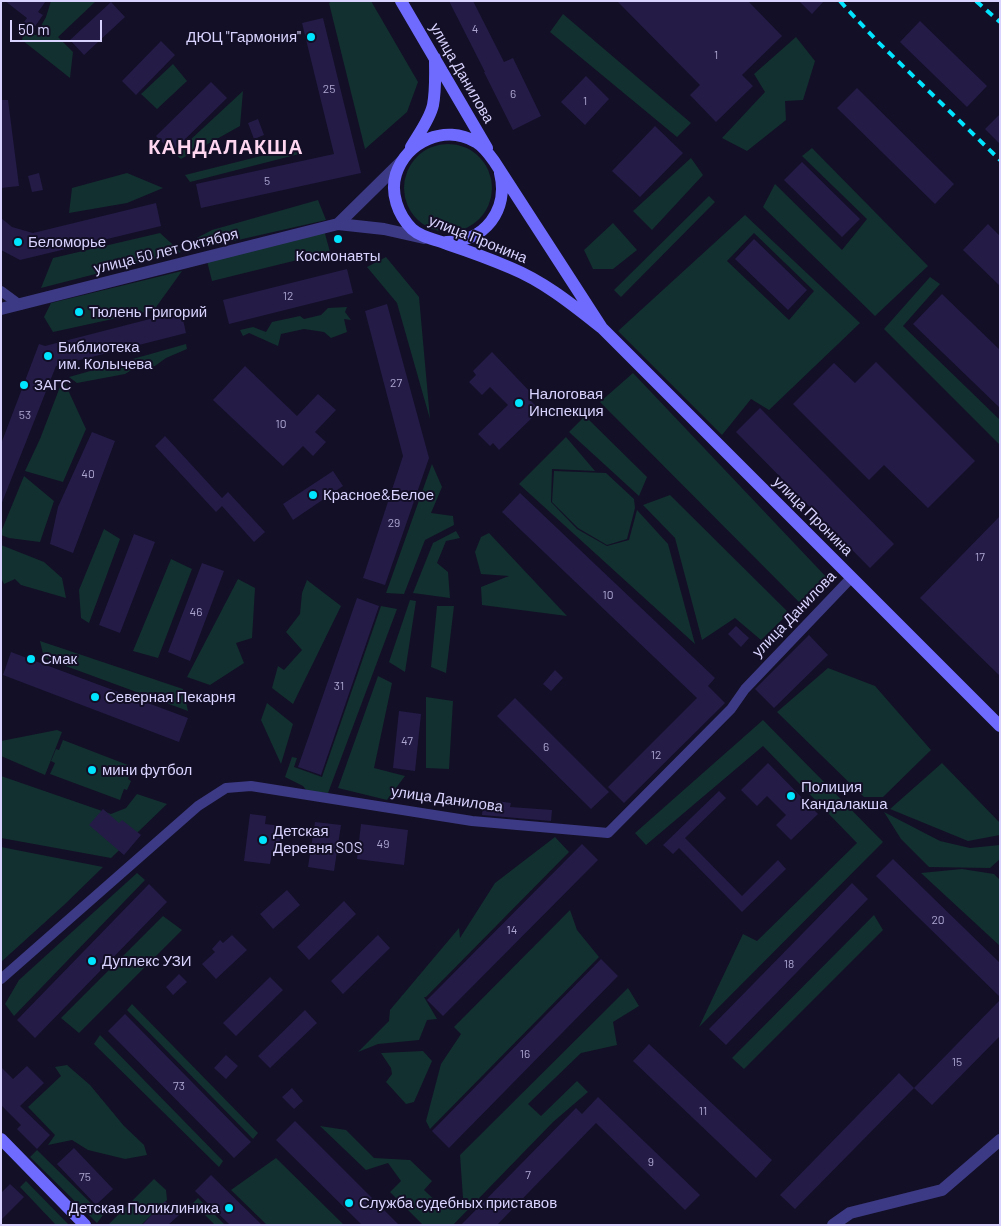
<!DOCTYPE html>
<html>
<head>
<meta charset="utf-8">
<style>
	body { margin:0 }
	#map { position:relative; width:1001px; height:1226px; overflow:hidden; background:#130f26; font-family:Barlow,sans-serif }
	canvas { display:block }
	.frame { position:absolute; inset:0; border:2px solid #d9d4ff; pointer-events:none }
	.scale { position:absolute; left:10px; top:20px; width:92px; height:22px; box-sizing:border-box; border:2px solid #d9d4ff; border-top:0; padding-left:6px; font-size:15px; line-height:18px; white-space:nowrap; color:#d9d4ff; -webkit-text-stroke:4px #130f26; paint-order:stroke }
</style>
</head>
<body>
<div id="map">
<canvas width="1001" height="1226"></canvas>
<div class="frame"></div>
<div class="scale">50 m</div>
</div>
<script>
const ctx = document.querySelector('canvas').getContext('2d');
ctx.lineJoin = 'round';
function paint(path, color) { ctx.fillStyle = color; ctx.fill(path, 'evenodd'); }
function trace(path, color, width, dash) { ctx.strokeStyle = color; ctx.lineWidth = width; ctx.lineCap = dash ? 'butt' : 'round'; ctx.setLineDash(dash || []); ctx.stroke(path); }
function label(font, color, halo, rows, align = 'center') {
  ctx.font = font + ' Barlow,sans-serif'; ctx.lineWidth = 4; ctx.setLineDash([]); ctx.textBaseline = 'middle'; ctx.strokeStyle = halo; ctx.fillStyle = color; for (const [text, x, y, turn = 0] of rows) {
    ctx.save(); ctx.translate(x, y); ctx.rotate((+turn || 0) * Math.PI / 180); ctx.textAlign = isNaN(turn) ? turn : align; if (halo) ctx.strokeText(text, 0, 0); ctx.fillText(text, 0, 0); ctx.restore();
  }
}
paint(new Path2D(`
	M51 1H96L58 37 73 52 70 78 22 40 24 32 36 35 46 17Z
	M332 1H371L418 82 407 112 365 149 329 3Z
	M563 14 691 123 677 137 550 32Z
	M796 37 815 61 803 100 785 101 786 120 747 151 722 138 765 92 754 74Z
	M173 64 187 81 157 109 141 94Z
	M243 91 240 126 181 159 175 154Z
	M404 188a44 44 0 1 1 88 0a44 44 0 1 1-88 0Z
	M301 146 303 153 190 182 185 175Z
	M812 148 928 266 875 316 763 207 775 184 842 250 867 219 802 156Z
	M691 158 703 175 652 230 633 211Z
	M127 173 163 188 127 203 69 213 72 188Z
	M709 196 715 202 621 297 614 290Z
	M318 200 326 220 203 248 197 238 212 230Z
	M745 215 860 323 769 410 751 399 722 435 618 331ZM754 233 814 291 789 320 727 261Z
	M613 223 637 250 613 269H593L584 250Z
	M324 230 330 252 212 281 207 261Z
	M160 233 181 252 41 288 53 258Z
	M386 257 419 297 430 419 397 303 367 267Z
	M182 271 154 310 53 332 44 317 51 303Z
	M930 277 940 284 903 326 1000 420V445L884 329Z
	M347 307 345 312 351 320 344 319 347 332 331 338 324 332 304 329 281 334 278 346 249 333 243 336 240 330 253 327 266 332 272 322 300 316 304 319 321 315 328 308Z
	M186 344 187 349 166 358 155 366H138L125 374 77 383 69 377Z
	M633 373 830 581 804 607 600 402Z
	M63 379 86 429 63 482 25 471 40 439Z
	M585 416 647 477 639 496 569 432Z
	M566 437 595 471 552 469 551 502 577 529 607 546 629 540 637 510 668 544 695 644 519 484Z
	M432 464 442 487 431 513 453 516 454 525 425 540 404 594 386 593Z
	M554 471 606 473 634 499 635 508 627 539 607 545 578 528 552 502Z
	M24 476 54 501 40 542 9 538 1 535V532Z
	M670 495 789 613 761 640 735 618 702 640 675 538 643 505Z
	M104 529 120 539 89 623 81 618 79 590Z
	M456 531 460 538 446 541 437 563 448 572 450 598 413 593 433 543Z
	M489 533 567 616 482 605 481 587 509 576 481 574 475 552 481 537Z
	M1 545 44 562 62 578 66 598 21 585 15 579 4 584 1 578Z
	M171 559 192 569 158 658 133 651Z
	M238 579 255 588 252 638 236 643 244 663 210 685 187 677Z
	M307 580 341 606 293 704 272 688 278 666 284 670 302 650 286 632 300 614 302 593Z
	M410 600 416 601 405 672 389 662Z
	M381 606 397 609 328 793 307 791 303 786 285 777 292 757 297 758 294 767 322 777Z
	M437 606H454L446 673 431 667Z
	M40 641 183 689 188 711 44 658Z
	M828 668 875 686 931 750 883 797H864L777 712Z
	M378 676 392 683 374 768 405 776 387 800 338 788Z
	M426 697 453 701 449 769 426 768Z
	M267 703 293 724 281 764 261 720Z
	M763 720 883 842 699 1027 743 934 757 941 857 843 763 746 646 845 635 833Z
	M57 730 62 732 45 775 1 756V741Z
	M63 740 133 767 128 779 131 781 127 790 124 789 120 800 50 774 55 763 51 761 56 749 59 750Z
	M942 763 1000 823V835L968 841 890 809Z
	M1 776 111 814 126 808 137 794 167 804 111 858 1 838Z
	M884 812 940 841 970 848 1000 845V859L990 868 929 867 901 839Z
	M555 837 569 852 426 997H424L437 1019 427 1020 419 1040 378 1044 358 1052 389 1021 390 1010 459 928 460 938 495 883Z
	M1 847 103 867 64 905 1 962Z
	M962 869 994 874 1000 880V946L921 873Z
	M137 873 145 880 14 1016 5 1004 19 980Z
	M570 910 577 930 599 957 430 1129 426 1121 441 1064 461 1034 454 1027Z
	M874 915 883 930 744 1069 732 1058Z
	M163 916 182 930 79 1033 61 1018Z
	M628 988 639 1006 613 1022 617 1045 581 1053 528 1104 541 1116 577 1081 588 1092 553 1122 453 1225H423L390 1192 401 1181 388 1163 366 1170 320 1126 346 1130 374 1158 410 1160 432 1181 424 1190 441 1206 463 1198 460 1155Z
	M132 1004 258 1133 253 1139 127 1010Z
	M100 1035 223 1161 219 1167 94 1044Z
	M423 1051 432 1061 414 1102 406 1104 386 1082 392 1074 391 1068 381 1053Z
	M67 1065 90 1085 124 1126 144 1145 147 1155 125 1159 88 1150 72 1140 48 1145 55 1135 28 1107 61 1076 55 1067Z
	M37 1150 103 1215 97 1223 30 1157Z
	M276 1158 344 1225H267L231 1190Z
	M154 1179 166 1190 167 1200 141 1225H108Z
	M26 1181 69 1225H56L20 1187Z
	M198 1198 225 1225H215L193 1203Z`), '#12302f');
paint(new Path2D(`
	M5 1H46L38 12 43 15 31 32 22 25 27 18Z
	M449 1H473L504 62 513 58 541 116 513 130 484 72H485Z
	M617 1H748L782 36 742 75 753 86 716 122 690 95 700 85Z
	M799 1H824L812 14Z
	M111 2 125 17 84 55 70 40Z
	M323 18 361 173 201 208 196 184 334 154 302 23Z
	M920 21 987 86 967 107 900 42Z
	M161 41 175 55 136 95 122 81Z
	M586 76 609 99 585 125 561 102Z
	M211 82 227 98 172 152 156 136Z
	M857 88 954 184 935 204 837 108Z
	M1 100H8L19 186 1 188Z
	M1000 114V144L985 129Z
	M258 119 264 135 254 139 248 123Z
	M655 126 683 153 640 197 612 171Z
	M802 162 860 219 842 237 784 180Z
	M39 173 43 190 32 192 28 176Z
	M156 203 161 226 20 260 1 250V218L12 227 33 233Z
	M988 224 1000 236V286L963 250Z
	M754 239 807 290 788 310 735 259Z
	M347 269 353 293 229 324 223 300Z
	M942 294 1000 350V408L913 324Z
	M387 304 429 458 385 585 363 578 403 456 365 311Z
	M181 311 186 333 56 366 1 505V444L39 344 45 346Z
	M492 352 534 396 530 400 540 410 499 450 493 443 490 446 478 434 508 405 490 387 482 395 469 382 476 375 473 371Z
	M876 362 975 461 928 508 884 465 869 480 793 404 834 363 855 383Z
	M245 366 297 416 318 394 336 410 315 432 326 442 313 456 303 446 283 466 213 400Z
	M760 408 894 544 870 568 736 432Z
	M92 432 115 441 73 553 50 544 58 507Z
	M165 436 222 498 228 492 265 532 254 542 222 506 216 512 155 446Z
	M333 471 343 486 293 520 283 504Z
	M520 493 715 678 708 686 725 703 624 803 608 787 697 698 502 512Z
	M1000 516V676L920 598Z
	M134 534 155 542 120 633 99 625Z
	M202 563 224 571 190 661 168 652Z
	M357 598 379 606 321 775 298 767Z
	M736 626 749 638 741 647 728 634Z
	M809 635 828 655 774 708 755 689Z
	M11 652 188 718 179 742 3 675Z
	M555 670 563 678 551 691 543 684Z
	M515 698 609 792 591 809 497 716Z
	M399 711 421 714 415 771 393 768Z
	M768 763 818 814 791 840 776 825 786 815 767 796 757 806 741 790Z
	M719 791 726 798 685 838 742 896 778 860 786 869 742 912 679 848 673 854 663 845Z
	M496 801 511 803 510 807 552 810 551 821 482 815 483 805 495 806Z
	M103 809 119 823 122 820 141 835 124 855 89 825Z
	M250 814 266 816 265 824 282 826 278 854 272 853 270 864 244 861Z
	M315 822 341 825 334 871 308 867Z
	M361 824 408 830 404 865 357 859Z
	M582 844 598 860 443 1016 427 1000Z
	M893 859 1000 963V997L876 876Z
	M852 883 868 899 726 1045 709 1029Z
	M149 884 167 902 35 1038 17 1020Z
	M287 890 300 905 273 929 260 914Z
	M344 901 356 914 309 960 297 947Z
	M232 935 247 950 216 979 202 964 215 952 212 949 220 940 223 943Z
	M378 935 390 948 343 994 331 981Z
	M601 959 618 976 449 1148 432 1131Z
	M179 974 187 982 173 995 166 987Z
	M270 977 283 990 236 1036 223 1023Z
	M1000 1000V1036L932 1105 914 1088Z
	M305 1010 317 1023 270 1068 258 1056Z
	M125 1014 251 1142 234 1158 108 1031Z
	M649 1044 772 1160 756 1178 633 1061Z
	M226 1055 238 1066 226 1079 214 1068Z
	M27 1066 44 1083 20 1106 50 1135 37 1149 17 1129 21 1125 1 1105V1067L13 1079Z
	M899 1073 914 1088 795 1209 780 1195Z
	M292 1088 303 1101 294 1109 282 1097Z
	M598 1097 700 1195 685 1210 596 1123 497 1225H461L576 1108 582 1114Z
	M295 1121 399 1225H362L276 1140Z
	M74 1148 113 1189 96 1205 57 1164Z
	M211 1175 262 1225H230L195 1191Z
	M10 1184 24 1197 1 1220V1193Z
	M165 1201 179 1215 168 1225H142Z`), '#241b47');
trace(new Path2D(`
	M1 291 20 305
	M1 979 198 806 226 788 251 786 472 821 608 833 731 709 745 689 851 578`), '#3d3a85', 10);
trace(new Path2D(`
	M338 224 402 161
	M1 309 338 224 384 229 424 238
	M833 1225 850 1213 942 1190 1000 1140`), '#3d3a85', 12);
trace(new Path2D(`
	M401 1 487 148
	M411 147C418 135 430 119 433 105 436 89 435 73 435 58
	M446 242C485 242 509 210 500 173
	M602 328 494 161C489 154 484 147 476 142 445 124 407 141 396 174 390 193 398 215 412 229 422 238 435 239 447 244 468 251 490 259 511 268 545 282 574 306 602 328L1000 726
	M1 1139 85 1225`), '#6f6bff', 12);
trace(new Path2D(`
	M840 1 847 9 878 42 1000 160
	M976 1 1000 22`), '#00e5ff', 4, [8, 6]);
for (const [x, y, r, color] of [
	[311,37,5,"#00e5ff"],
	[338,239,5,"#00e5ff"],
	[18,242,5,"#00e5ff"],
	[79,312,5,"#00e5ff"],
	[48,356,5,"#00e5ff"],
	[24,385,5,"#00e5ff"],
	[519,403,5,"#00e5ff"],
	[313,495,5,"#00e5ff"],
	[31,659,5,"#00e5ff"],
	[95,697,5,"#00e5ff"],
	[92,770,5,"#00e5ff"],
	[791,796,5,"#00e5ff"],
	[263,840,5,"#00e5ff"],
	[92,961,5,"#00e5ff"],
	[349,1203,5,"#00e5ff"],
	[229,1208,5,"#00e5ff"]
]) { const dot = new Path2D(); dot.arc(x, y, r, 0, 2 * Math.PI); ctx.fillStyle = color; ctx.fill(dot); trace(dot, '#130f26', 2); }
label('12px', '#aca6d1', null, [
	["4",475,29],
	["1",716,55],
	["25",329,89],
	["6",513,94],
	["1",585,101],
	["5",267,181],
	["12",288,296],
	["27",396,383],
	["53",25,415],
	["10",281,424],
	["40",88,474],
	["29",394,523],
	["17",980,557],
	["10",608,595],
	["46",196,612],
	["31",339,686],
	["47",407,741],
	["6",546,747],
	["12",656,755],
	["49",383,844],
	["20",938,920],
	["14",512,930],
	["18",789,964],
	["16",525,1054],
	["15",957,1062],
	["73",179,1086],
	["11",703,1111],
	["9",651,1162],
	["7",528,1175],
	["75",85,1177]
]);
label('15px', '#d9d4ff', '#130f26', [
	["ДЮЦ \"Гармония\"",301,37,"right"],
	["Беломорье",28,242],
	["Космонавты",338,256,"center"],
	["Тюлень Григорий",89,312],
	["Библиотека",58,347],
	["им. Колычева",58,364],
	["ЗАГС",34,385],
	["Налоговая",529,394],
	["Инспекция",529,411],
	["Красное&Белое",323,495],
	["Смак",41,659],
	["Северная Пекарня",105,697],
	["мини футбол",102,770],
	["Полиция",801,787],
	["Кандалакша",801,804],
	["Детская",273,831],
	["Деревня SOS",273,848],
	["Дуплекс УЗИ",102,961],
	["Служба судебных приставов",359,1203],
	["Детская Поликлиника",219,1208,"right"]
], 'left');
label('15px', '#d9d4ff', '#130f26', [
	["улица Данилова",462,73,60],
	["улица Пронина",478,239,22],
	["улица 50 лет Октября",166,251,-14],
	["улица Пронина",813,516,45],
	["улица Данилова",794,614,-46],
	["улица Данилова",447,799,8]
]);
ctx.letterSpacing = '1px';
label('bold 20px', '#ffd6f0', '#130f26', [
	["КАНДАЛАКША",226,147]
]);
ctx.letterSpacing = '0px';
</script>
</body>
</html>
